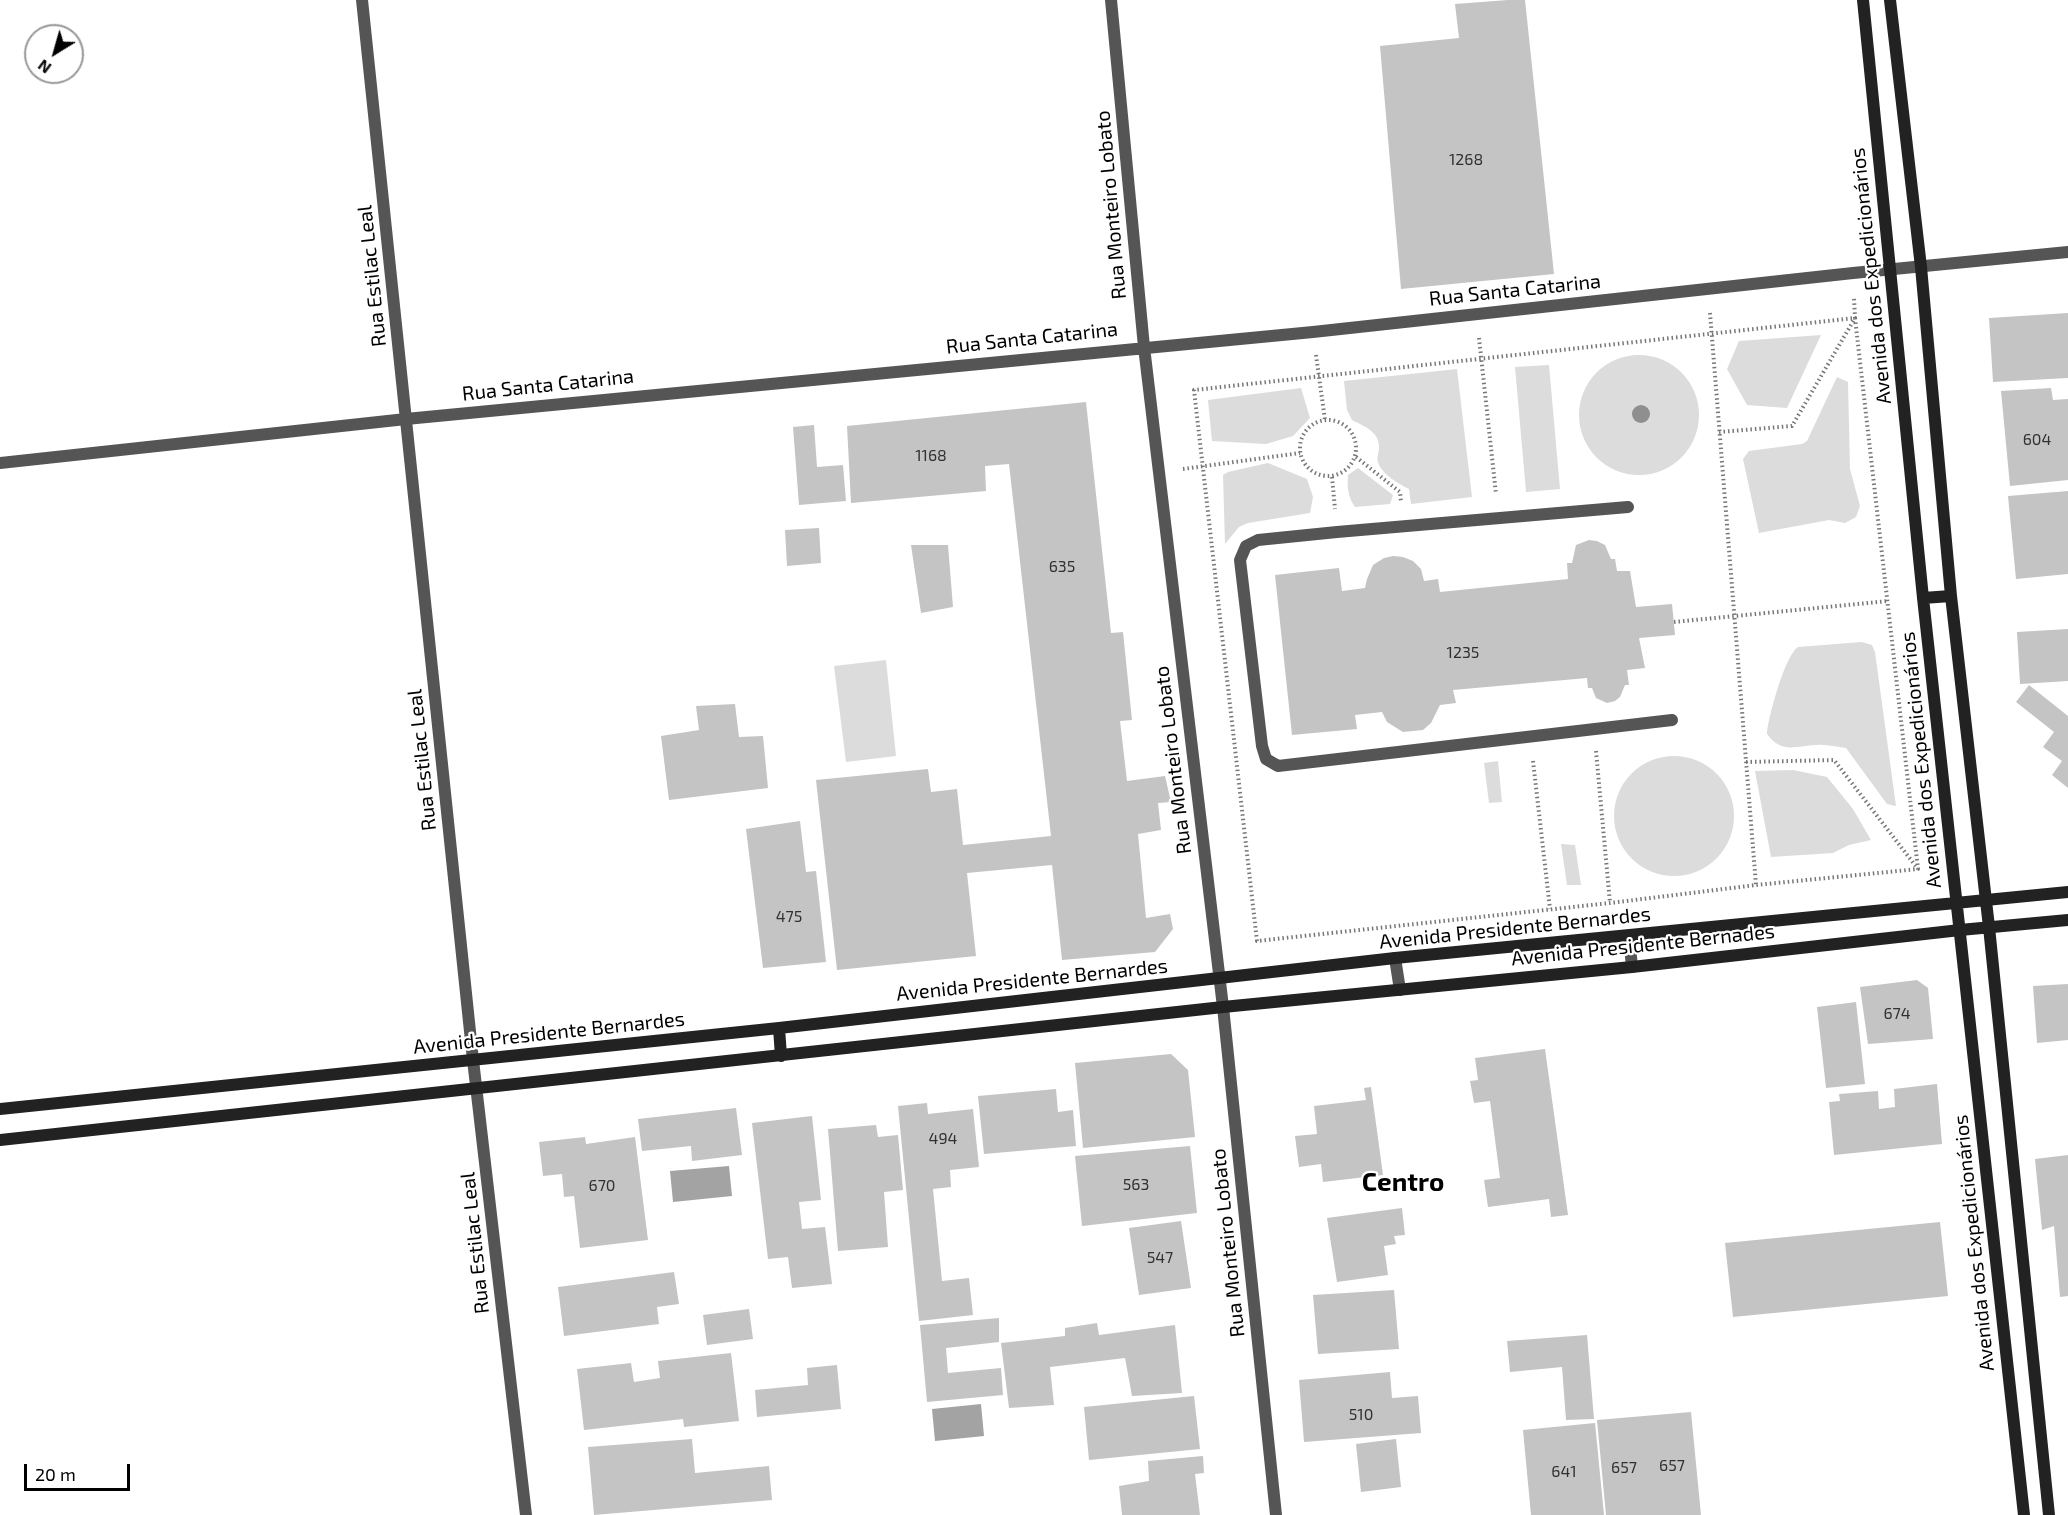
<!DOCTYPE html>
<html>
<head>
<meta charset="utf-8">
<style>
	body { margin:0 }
	#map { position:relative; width:2068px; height:1515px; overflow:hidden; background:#fff; font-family:"Exo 2",sans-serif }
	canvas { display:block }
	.north { position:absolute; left:24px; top:24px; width:60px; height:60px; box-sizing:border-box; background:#fff; border:2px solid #999; border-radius:50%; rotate:217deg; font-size:16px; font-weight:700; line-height:24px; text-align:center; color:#000 }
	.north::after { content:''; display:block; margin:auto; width:21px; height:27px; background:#000; clip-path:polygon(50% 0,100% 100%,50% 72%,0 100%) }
	.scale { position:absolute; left:24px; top:1464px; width:106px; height:27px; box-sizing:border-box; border:3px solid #000; border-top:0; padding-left:8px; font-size:18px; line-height:21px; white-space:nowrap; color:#000; -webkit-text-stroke:4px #fff; paint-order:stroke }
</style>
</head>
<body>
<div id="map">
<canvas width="2068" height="1515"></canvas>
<div class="north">N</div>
<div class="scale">20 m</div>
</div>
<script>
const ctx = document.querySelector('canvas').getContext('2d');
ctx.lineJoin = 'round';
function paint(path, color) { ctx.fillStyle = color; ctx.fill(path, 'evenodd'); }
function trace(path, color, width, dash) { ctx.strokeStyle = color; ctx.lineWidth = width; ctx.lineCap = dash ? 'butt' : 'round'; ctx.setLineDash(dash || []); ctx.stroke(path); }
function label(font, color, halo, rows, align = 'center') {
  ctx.font = font + ' "Exo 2",sans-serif'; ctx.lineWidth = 4.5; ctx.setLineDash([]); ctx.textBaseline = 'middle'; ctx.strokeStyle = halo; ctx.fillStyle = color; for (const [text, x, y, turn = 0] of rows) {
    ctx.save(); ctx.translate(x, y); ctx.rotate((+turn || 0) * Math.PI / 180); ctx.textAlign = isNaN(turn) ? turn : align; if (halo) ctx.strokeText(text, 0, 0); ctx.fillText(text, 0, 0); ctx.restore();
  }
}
paint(new Path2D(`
	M1821 335 1787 408 1747 405 1727 369 1739 341Z
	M1579 415a60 60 0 1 1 120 0a60 60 0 1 1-120 0Z
	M1549 365 1560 489 1526 492 1515 367Z
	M1457 369 1472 497 1411 504 1409 489C1399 484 1381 474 1378 462 1376 458 1379 453 1379 448 1380 432 1364 426 1352 420L1347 410 1344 381Z
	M1837 377 1848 382 1850 469 1860 506 1856 517 1845 523 1829 520 1759 533 1743 459 1749 451 1802 444 1807 441Z
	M1301 388 1310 418 1293 436 1266 444 1212 441 1208 400Z
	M1268 463 1307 479 1313 497 1310 513 1248 523 1239 527 1225 544 1223 475 1228 472Z
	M1358 468 1393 495 1390 504 1355 507C1348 497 1347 487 1348 475Z
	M1862 642 1872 645 1875 652 1896 806 1887 804 1846 748C1836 747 1826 744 1816 745 1794 746 1782 754 1767 734 1768 718 1785 655 1798 647Z
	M886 660 896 756 846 762 834 666Z
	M1614 816a60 60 0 1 1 120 0a60 60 0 1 1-120 0Z
	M1498 761 1502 802 1489 803 1484 763Z
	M1793 770 1827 777 1853 809 1871 840 1849 845 1833 853 1771 857 1755 771Z
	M1561 844 1575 845 1581 885H1567Z`), '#dcdcdc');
paint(new Path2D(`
	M729 1166 732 1196 673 1202 670 1171Z
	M981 1404 984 1436 935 1441 932 1409Z`), '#a3a3a3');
paint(new Path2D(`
	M1508 0H1525L1554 274 1401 289 1380 46 1459 38 1455 4Z
	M2068 313V378L1993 382 1989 318Z
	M2051 388 2053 400 2068 399V480L2010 486 2001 391Z
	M1086 402 1111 633 1123 632 1132 720 1120 721 1127 781 1165 776 1171 802 1158 803 1161 830 1138 834 1146 918 1170 914 1173 929 1155 952 1062 960 1052 865 967 873 976 956 837 970 816 780 928 769 931 792 957 789 963 845 1051 836 1009 464 985 466 986 491 851 503 847 426Z
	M814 425 817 467 843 465 846 501 799 505 793 427Z
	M2068 491V574L2016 579 2008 496Z
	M819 528 821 563 787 566 785 530Z
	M1589 540 1597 541 1605 545 1611 559H1615L1617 571H1630L1636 607 1672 604 1675 635 1639 638 1645 668 1627 670 1629 685H1625L1620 697 1615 701 1607 703 1596 698 1592 688H1588L1587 678 1453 690 1456 703 1440 705 1431 723 1423 730 1403 732 1387 722 1382 712 1355 715 1357 729 1292 735 1275 575 1339 568 1342 591 1365 588 1367 579 1373 565 1384 558 1393 556 1403 557 1413 561 1421 569 1424 581 1438 579 1440 592 1568 579 1567 563H1572L1576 545Z
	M911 545H948L953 607 921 613Z
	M2068 629V681L2020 684 2017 632Z
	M2029 685 2068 716V788L2052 775 2062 761 2043 747 2054 732 2016 702Z
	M735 704 739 737 763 736 768 788 669 800 661 736 699 730 696 706Z
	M800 821 806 872 816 871 826 962 763 968 746 829Z
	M1917 980 1928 988 1933 1039 1868 1044 1860 987Z
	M2068 984V1040L2037 1043 2033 986Z
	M1856 1002 1865 1084 1826 1088 1817 1007Z
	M1545 1049 1568 1215 1551 1217 1549 1199 1488 1207 1484 1180 1500 1178 1490 1101 1474 1103 1470 1081 1478 1080 1475 1058Z
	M1171 1054 1188 1070 1195 1137 1083 1148 1075 1063Z
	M1937 1084 1942 1144 1834 1155 1829 1102 1840 1101 1839 1094 1878 1091 1879 1109 1895 1107 1894 1089Z
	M1371 1087 1383 1175 1323 1182 1321 1164 1299 1167 1295 1136 1317 1134 1314 1106 1366 1100 1364 1088Z
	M1056 1089 1058 1112 1073 1110 1076 1146 984 1154 978 1096Z
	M927 1103 928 1114 973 1109 979 1167 950 1170 951 1187 933 1189 942 1281 969 1278 973 1315 919 1321 898 1106Z
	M736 1108 742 1155 692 1161 691 1146 642 1151 638 1119Z
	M812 1116 821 1200 799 1202 802 1229 825 1227 832 1284 792 1288 788 1257 768 1259 752 1123Z
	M876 1125 878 1137 898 1135 903 1190 884 1192 888 1247 838 1251 828 1129Z
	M585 1137 586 1144 635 1137 648 1240 580 1248 574 1196 564 1197 562 1174 543 1176 539 1142Z
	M1190 1146 1197 1213 1082 1226 1075 1156Z
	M2068 1155V1296L2060 1297 2054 1226 2042 1230 2035 1159Z
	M1402 1208 1405 1235 1394 1236 1396 1244 1384 1246 1388 1275 1337 1282 1327 1218Z
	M1181 1221 1191 1288 1139 1295 1129 1228Z
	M1940 1222 1948 1296 1733 1317 1725 1243Z
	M674 1272 679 1304 657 1307 659 1324 564 1336 558 1287Z
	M1394 1290 1399 1349 1318 1354 1313 1295Z
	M749 1309 753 1339 707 1345 703 1315Z
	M999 1318V1342L946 1348 948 1373 1001 1368 1003 1395 927 1402 920 1325Z
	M1097 1323 1099 1335 1175 1325 1182 1393 1132 1396 1125 1358 1050 1367 1054 1405 1009 1408 1001 1343 1065 1336V1328Z
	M1587 1335 1594 1419 1566 1420 1562 1367 1510 1372 1507 1341Z
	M731 1353 739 1421 684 1427 683 1419 584 1430 577 1369 631 1363 634 1382 660 1378 658 1361Z
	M837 1365 841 1409 757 1417 755 1390 808 1385 807 1368Z
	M1390 1372 1392 1398 1418 1396 1421 1433 1304 1442 1299 1380Z
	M1194 1396 1200 1449 1089 1460 1084 1407Z
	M1691 1412 1701 1515H1606L1597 1420Z
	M1595 1423 1604 1515H1531L1523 1430Z
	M692 1439 695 1473 769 1466 772 1500 594 1515 588 1447Z
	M1396 1439 1401 1487 1361 1492 1356 1444Z
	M1203 1456 1204 1473 1195 1474 1200 1515H1122L1119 1486 1149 1481 1148 1461Z`), '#c4c4c4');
trace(new Path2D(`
	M1710 313 1756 885
	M1855 318 1918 869 1756 885 1610 903 1257 941 1194 390Z
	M1479 338 1496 494
	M1316 355 1325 420
	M1300 448a28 28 0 1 1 56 0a28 28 0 1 1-56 0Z
	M1719 432 1792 426 1855 318 1854 298
	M1356 457 1400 492 1401 502
	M1183 469 1300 453
	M1332 477 1335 509
	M1674 622 1888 601
	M1596 751 1610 903
	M1533 761 1550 909
	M1746 762 1834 760 1918 869`), '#777', 4, [1.5, 3]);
trace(new Path2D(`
	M1628 507 1337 532 1258 540 1246 546 1240 560 1262 746 1266 759 1278 766 1672 720`), '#555', 12);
trace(new Path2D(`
	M362 0 473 1060 526 1515
	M1111 0 1144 347 1223 1007 1276 1515
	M0 463 406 419 1313 332 1853 273 2068 252
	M1629 936 1632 967
	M1395 958 1400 990`), '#555', 12);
trace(new Path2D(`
	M1863 0 1923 598 2024 1515
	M1890 0 1921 267 1951 596 1989 927 2049 1515
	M1923 598 1951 596
	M779 1028 781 1056
	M0 1109 779 1028 1395 958 2068 892
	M0 1140 1223 1007 1632 967 1960 930 2068 920`), '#222', 12);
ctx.fillStyle = '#8f8f8f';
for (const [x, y] of [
	[1641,414]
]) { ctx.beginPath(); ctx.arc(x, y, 9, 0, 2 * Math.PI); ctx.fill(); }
label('16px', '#313131', null, [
	["1268",1466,160],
	["604",2037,440],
	["1168",931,456],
	["635",1062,567],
	["1235",1463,653],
	["475",789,917],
	["674",1897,1014],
	["494",943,1139],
	["563",1136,1185],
	["670",602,1186],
	["547",1160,1258],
	["510",1361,1415],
	["657",1672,1466],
	["657",1624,1468],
	["641",1564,1472]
]);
label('20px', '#000', '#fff', [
	["Rua Monteiro Lobato",1111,205,-95],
	["Rua Estilac Leal",372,276,-96],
	["Avenida dos Expedicionários",1871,276,-96],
	["Rua Santa Catarina",1515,290,-6],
	["Rua Santa Catarina",1032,338,-6],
	["Rua Santa Catarina",548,385,-6],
	["Rua Estilac Leal",422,760,-96],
	["Rua Monteiro Lobato",1173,760,-97],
	["Avenida dos Expedicionários",1921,760,-96],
	["Avenida Presidente Bernardes",1515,928,-6],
	["Avenida Presidente Bernades",1643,945,-6],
	["Avenida Presidente Bernardes",1032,980,-6],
	["Avenida Presidente Bernardes",549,1033,-6],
	["Rua Estilac Leal",475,1243,-96],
	["Rua Monteiro Lobato",1228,1243,-96],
	["Avenida dos Expedicionários",1974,1243,-96]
]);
label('bold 26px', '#000', '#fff', [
	["Centro",1403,1182]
]);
</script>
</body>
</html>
